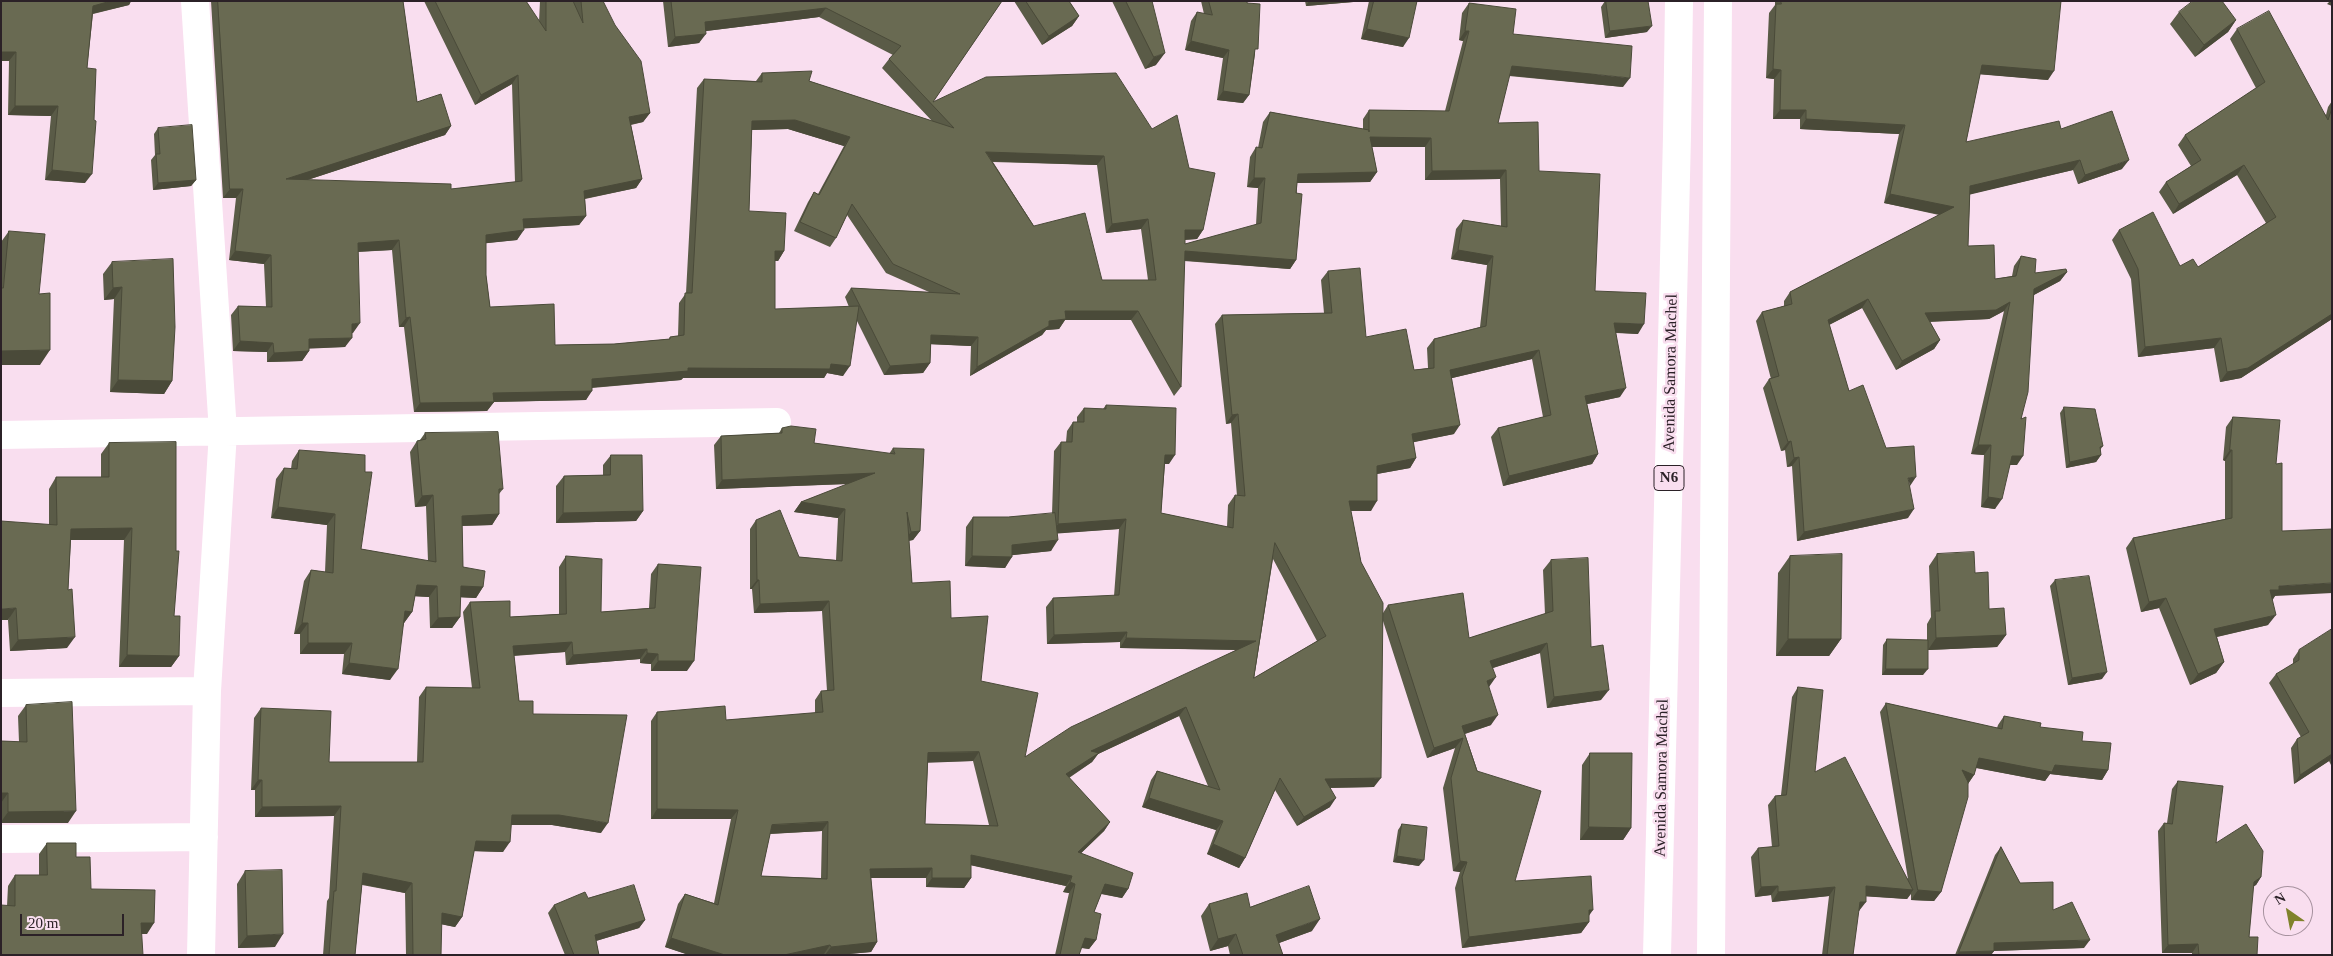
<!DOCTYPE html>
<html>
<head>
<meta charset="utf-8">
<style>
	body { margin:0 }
	#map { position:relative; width:2333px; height:956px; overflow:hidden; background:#f9deef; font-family:Georgia,serif }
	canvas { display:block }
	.frame { position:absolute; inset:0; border:2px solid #2b2127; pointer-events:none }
	.north { position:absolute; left:2263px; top:886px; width:50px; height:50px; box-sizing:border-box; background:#f9deef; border:1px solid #a7929f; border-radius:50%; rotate:327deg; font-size:14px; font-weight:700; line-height:20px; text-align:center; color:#2b2127 }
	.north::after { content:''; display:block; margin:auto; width:18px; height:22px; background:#80822b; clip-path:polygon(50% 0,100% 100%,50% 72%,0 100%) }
	.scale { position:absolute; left:20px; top:914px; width:104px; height:22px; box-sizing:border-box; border:2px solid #2b2127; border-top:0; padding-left:6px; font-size:15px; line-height:18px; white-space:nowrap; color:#2b2127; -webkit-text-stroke:4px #f9deef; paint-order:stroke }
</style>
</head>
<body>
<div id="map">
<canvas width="2333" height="956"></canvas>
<div class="frame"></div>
<div class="north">N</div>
<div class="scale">20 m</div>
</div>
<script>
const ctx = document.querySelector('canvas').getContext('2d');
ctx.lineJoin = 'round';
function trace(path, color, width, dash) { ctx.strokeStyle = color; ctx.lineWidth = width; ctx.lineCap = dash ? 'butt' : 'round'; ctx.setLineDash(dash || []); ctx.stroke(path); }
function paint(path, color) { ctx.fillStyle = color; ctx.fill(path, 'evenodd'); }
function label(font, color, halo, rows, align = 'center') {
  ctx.font = font + ' Georgia,serif'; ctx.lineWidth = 5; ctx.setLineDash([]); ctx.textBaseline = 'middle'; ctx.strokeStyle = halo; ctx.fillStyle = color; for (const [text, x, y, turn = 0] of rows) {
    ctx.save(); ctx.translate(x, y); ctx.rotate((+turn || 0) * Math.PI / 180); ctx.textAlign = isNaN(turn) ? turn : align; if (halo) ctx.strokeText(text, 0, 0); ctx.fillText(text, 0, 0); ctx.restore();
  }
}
trace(new Path2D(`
	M195 1 223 432 207 691 201 955
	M1 435 777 422
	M1 693 207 691
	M1 839 204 837`), '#fff', 28);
trace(new Path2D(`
	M1657 955 1677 136 1679 1
	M1711 955 1718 1`), '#fff', 28);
paint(new Path2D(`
	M1 1H131L129 5 93 14 87 68 85 183 45 180 51 116 8 115 9 61H1Z
	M211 1H403L417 102 451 126 445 135 307 180 451 189 515 182 512 84 475 105 424 1H526L539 22 540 1H573L574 3V1H603L650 113 643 122 631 125 642 179 636 188 585 199 586 216 579 225 524 228 517 240 486 243V275L490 307 555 345 614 344 669 339 670 337 678 336 679 303 686 293 697 88 704 79 756 81 762 73 809 81 932 121 882 68 889 59 893 55 819 17 706 31 699 43 668 47 663 1H1002L933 102 1152 129 1189 168 1203 230 1197 239 1185 240V244L1256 225 1258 188 1247 187 1250 157 1256 147 1258 148 1263 122 1270 112 1363 129V119L1369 110 1445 111 1463 41 1459 40 1462 13 1469 3 1513 34 1623 87 1509 76 1498 123 1539 171 1595 291 1638 334 1616 333 1620 397 1587 404 1598 454 1592 464 1503 486 1491 437 1498 428 1543 417 1532 359 1452 378 1454 434 1413 442 1416 458 1410 468 1377 474 1371 511H1351L1361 562 1383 613 1388 605 1469 638 1545 614 1543 570 1551 560 1591 647 1601 700 1547 708 1540 653 1493 668 1489 687 1491 725 1465 734 1515 881 1589 916V922L1581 933 1462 948 1455 888 1460 872 1453 871 1443 788 1455 748 1427 758 1383 621 1374 787 1330 788V807L1297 826 1275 790 1245 858 1239 868 1207 854 1216 830 1142 807 1151 780 1157 771 1208 786 1179 716 1098 754 1092 762 1069 778 1110 822 1104 831 1081 853 1128 889 1122 898 1101 894 1094 912 1096 940 1089 949 1081 948 1079 955H1055L1069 893 1063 892 1066 886 971 865V878L964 888 926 887V878H871L877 942 871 952 838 955H824V954L820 955H689L665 947 678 904 685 894 714 903 731 819H651V721L657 712 726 720 815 713V700L821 691H827L822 611 754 613 752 589H750V529L756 520 799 557 836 560 838 518 794 512 801 502 849 484 716 489 714 445 721 436 779 433 782 428 814 443 889 454 893 448 920 531 913 540 909 541 912 583 951 618 981 681 1025 757 1236 650 1120 648V642L1047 644 1046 607 1053 598 1114 596 1119 529 1057 533 1051 551 1012 555 1005 568 965 566 966 527 973 517H1008L1052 514 1054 451 1061 442H1066L1067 431 1073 422H1077V417L1084 408 1103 409 1106 405 1169 464H1165L1161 513 1227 527 1228 505 1235 495 1237 496 1231 423 1226 424 1215 324 1222 315 1324 313 1321 280 1328 271 1366 337 1414 370 1428 368 1427 348 1434 339 1480 327 1487 265 1451 259 1456 229 1463 220 1501 226 1500 179 1425 180V147H1372L1377 172 1370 182 1297 183 1296 260 1290 269 1184 261 1181 387 1174 396 1131 320H1065L1059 329 1046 330 1042 335 970 376 971 346 931 344 930 363 923 373 884 375 857 321 843 376 827 373 824 378H683L681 380 592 388 586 400 494 402 487 411 414 412 404 327H399L392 250 358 252 353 333H352L345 347 309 348V351L302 361 267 362V352L233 351 231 315 238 306 266 307 264 264 229 260 236 198H223ZM788 129 844 146 818 194 814 192 808 202 794 231 830 247 836 238 847 215 886 273 929 292 851 288 845 297 849 307 775 309V261H778L784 251 749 211 752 130ZM993 162 1097 165 1106 233 1141 229 1148 280H1102L1034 226ZM1273 559 1317 641 1254 678ZM973 761 989 825 925 824 928 762ZM822 831 821 878 761 876 770 834Z
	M1014 1H1069L1079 16 1072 26 1042 45Z
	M1112 1H1152L1156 65 1145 69Z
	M1201 1H1247L1255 54 1249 95 1243 103 1217 100 1223 58 1185 50 1191 21 1197 12 1204 14Z
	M1305 1H1365L1306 6Z
	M1369 1H1417L1403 47 1361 39Z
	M1605 1H1648L1647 32 1605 38 1601 7Z
	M1775 1H2061L2048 80 1980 74 1966 142 2061 129 2122 169 2078 184 2073 170 1970 194 1968 246 1995 279 2012 276 2014 266 2021 256 2035 273 2067 272 2060 281 2034 295 2017 465H2010L1995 509 1981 507 1984 455 1971 454 2004 311 1989 319 1930 322 1940 340 1934 349 1896 370 1862 308 1829 325 1849 391 1886 448 1910 486 1908 518 1797 541 1792 466 1787 467 1785 450 1781 451 1763 388 1769 379H1771L1756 321 1762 312 1784 306V301L1790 292 1939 215 1884 203 1899 134 1800 129V119H1773L1774 79 1766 78 1769 13 1775 5Z
	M2179 12 2236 20 2228 32 2195 57 2170 24Z
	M2237 29 2326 115 2328 107 2332 101V319L2241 378 2220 382 2214 348 2138 357 2131 279 2112 240 2119 230 2180 266 2198 267 2266 223 2237 175 2173 214 2159 192 2166 182 2191 166 2178 145 2185 135 2256 88 2230 39Z
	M158 128 196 180 191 186 153 190 151 160 155 155 154 134Z
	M9 231 39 294 40 365H1V242Z
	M112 262 172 381 164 394 110 392 114 299 104 300 103 274Z
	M2064 407 2103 446 2100 450 2101 455 2096 462 2066 468 2060 413Z
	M2233 417 2276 464 2275 596 2272 600 2268 625 2217 637 2224 662 2216 673 2190 685 2159 608 2141 612 2126 548 2133 538 2225 519V461L2223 460 2226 427Z
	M425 433 503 489 499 494V514L492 525 462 526 463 567 483 587 476 598 460 597V617L452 628H430L429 597 415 596 412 612 404 623 390 680 342 674 344 654H300V634H294L304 581 311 570 325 572 327 525 271 518 276 479 284 468 291 469 292 461 299 450 361 549 428 561 426 506 415 507 410 452 417 441 420 440Z
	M109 443 174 616 179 656 171 667H119L124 540H71L68 590 67 648 10 651 8 620 49 525V489L56 477H101V454Z
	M611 455 643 511 636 521 556 523V486L564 476 603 475V465Z
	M1937 554 1975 573 1989 609 2006 635 1997 647 1928 650 1923 675H1882L1883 645 1887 639 1927 640V624L1931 617 1929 566Z
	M566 556 601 612 649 608 651 574 658 564 687 671H651V664L640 663V659L566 665 565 652 514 656 519 701 533 714 601 833 552 825H511L503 852 474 851 462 917 455 927 441 924V955H406L405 893 362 885 355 955H323L327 901 329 898 334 816 255 817V790H251L254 718 261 708 329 762H417L419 697 426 687 472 688 463 612 470 602 510 617 559 614V567Z
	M1790 556 1841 639 1829 656H1776L1778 573Z
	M2055 580 2102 679 2068 685 2050 586Z
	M2332 629V764L2331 765 2329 761 2294 784 2291 748 2297 739 2301 737 2269 683 2276 674 2293 664V659L2299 650Z
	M1798 687 1815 772 1908 879 1880 712 1886 703 1997 728 1998 725 2004 716 2082 741 2108 770 2102 780 2050 774 2045 781 1976 768 1974 775 1968 784 1941 892 1934 901 1911 900V894L1907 899 1866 896 1859 911H1858L1853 955H1822L1829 896 1772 902 1771 895 1755 897 1751 857 1758 848 1772 847 1768 805 1775 796 1781 795 1792 697Z
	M26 705 68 823H1V741L19 742 18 716Z
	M1590 753 1631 828 1623 840H1580L1582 765Z
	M2178 781 2216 843 2261 877 2256 885 2253 886 2249 937 2257 955H2192V953H2162L2158 831 2164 823H2167L2172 789Z
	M1402 824 1419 866 1393 862 1398 830Z
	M47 843 76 857 91 889 147 934H142L7 906 8 886 15 875H39V854Z
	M2001 847 2020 883 2053 910 2084 948 1994 951 1991 955H1955L1995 855Z
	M245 871 275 947 238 948 237 884Z
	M588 898 645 920 639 928 596 941 599 955H565L548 913 554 905Z
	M1209 904 1250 907 1312 931 1279 943 1283 955H1230L1228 946 1210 951 1201 916Z`), '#5a5b47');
paint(new Path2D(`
	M111 1H131L129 5 87 15 93 6Z
	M1309 1H1365L1306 6Z
	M2330 1H2332V6L2327 4Z
	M826 8 819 17 698 32 705 22Z
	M1079 16 1072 26 1042 45 1049 36Z
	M2236 20 2228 32 2195 57 2204 45Z
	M1652 26 1647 32 1605 38 1610 31Z
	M1367 29 1409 38 1403 47 1361 39Z
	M1465 31H1469L1463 41 1459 40Z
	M706 34 699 43 668 47 675 37Z
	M1191 41 1229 50 1223 58 1185 50Z
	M1 52H16L9 61H1Z
	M1165 53 1156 65 1145 69 1154 57Z
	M1982 65 2054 71 2048 80 1976 74Z
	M1512 66 1630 78 1623 87 1505 75Z
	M1773 69 1781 70 1774 79 1766 78Z
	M518 75 512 84 475 105 481 95Z
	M1223 91 1249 95 1243 103 1217 100Z
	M15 106H58L51 116 8 115Z
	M1780 110H1806L1800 119H1773Z
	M650 113 643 122 623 126 629 117Z
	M1806 119 1905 125 1899 134 1800 129Z
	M795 120 850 137 844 146 788 129 746 130 752 121Z
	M451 126 445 135 280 189 286 179Z
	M1370 137 1431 138 1425 147H1364Z
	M986 152 1104 156 1097 165 980 161Z
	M2080 160 2073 170 1964 196 1970 186Z
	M2129 160 2122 169 2078 184 2085 175Z
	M2244 165 2237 175 2173 214 2179 204Z
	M52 170 92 174 85 183 45 180Z
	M1506 170 1500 179 1425 180 1432 171Z
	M1377 172 1370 182 1291 183 1298 174Z
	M1254 178H1265L1258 188 1247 187Z
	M642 179 636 188 578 200 584 191Z
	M196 180 191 186 153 190 158 183Z
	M230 189H243L236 198H223Z
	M1890 194 1954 207 1947 216 1884 203Z
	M586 216 579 225 516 229 523 219Z
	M1148 219 1141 229 1106 233 1112 224Z
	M524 230 517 240 479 244 486 235Z
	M1185 230H1203L1197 239 1179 240Z
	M399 240 392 250 351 252 358 243Z
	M1458 250 1493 256 1487 265 1451 259Z
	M235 251 271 255 264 264 229 260Z
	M775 251H784L778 261 768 260Z
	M1185 251 1296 260 1290 269 1178 260Z
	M2067 272 2060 281 2028 298 2034 289Z
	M122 287 114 299 104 300 113 288Z
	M1868 299 1862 308 1821 329 1828 320Z
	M2010 302 2004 311 1989 319 1919 322 1925 313Z
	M1065 311H1138L1131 320H1065L1059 329 1046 330 1042 335 970 376 977 367Z
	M2332 314V319L2241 378 2220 382 2227 372Z
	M410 317 404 327H399L406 318Z
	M360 323 353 333 345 334 352 324Z
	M1614 323 1644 324 1638 334 1607 332Z
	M931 335 978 337 971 346 925 344Z
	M352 338 345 347 302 349 309 339Z
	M2221 338 2214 348 2138 357 2145 347Z
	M1940 340 1934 349 1896 370 1902 361Z
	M240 341 273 343 267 352 233 351Z
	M50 350 40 365H1V351Z
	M1539 350 1532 359 1444 380 1450 370Z
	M309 351 302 361 267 362 274 353Z
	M930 363 923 373 884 375 890 366Z
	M831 364 850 366 843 376 827 373 824 378H683L681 380 586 388 592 379 688 368Z
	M118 380 172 381 164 394 110 392Z
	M1626 388 1620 397 1578 406 1585 396Z
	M592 391 586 400 486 402 493 393Z
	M494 402 487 411 414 412 420 403Z
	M1238 414 1231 423 1226 424 1232 415Z
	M1460 425 1454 434 1405 444 1412 434Z
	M1791 441 1785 450 1781 451 1788 442Z
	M1978 445H1991L1984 455 1971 454Z
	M2230 450H2232L2225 461 2223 460Z
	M1598 454 1592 464 1503 486 1509 476Z
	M1165 455H1175L1169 464H1159Z
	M2101 455 2096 462 2066 468 2070 462Z
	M2012 456H2023L2017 465H2006Z
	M1799 457 1792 466 1787 467 1794 458Z
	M1416 458 1410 468 1371 475 1377 466Z
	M875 473 869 483 716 489 722 480Z
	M1916 477 1910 486 1908 478Z
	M433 495 426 506 415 507 422 496Z
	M1988 497 2002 499 1995 509 1981 507Z
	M1349 501H1377L1371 511H1342Z
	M801 502 845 509 838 518 794 512Z
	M278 507 335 514 327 525 271 518Z
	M1914 509 1908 518 1797 541 1804 532Z
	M643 511 636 521 556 523 563 513Z
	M499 514 492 525 455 526 462 516Z
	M1126 519 1119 529 1051 534 1058 524Z
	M132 528 124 540H63L71 529Z
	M920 531 913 540 904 541 911 532Z
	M1058 540 1051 551 1005 556 1012 545Z
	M972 556 1012 557 1005 568 965 566Z
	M757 580H759L752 589H750Z
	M2332 583V593L2275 596 2272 601 2270 590 2279 586Z
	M417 585 437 586 429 597 409 596Z
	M461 586 483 587 476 598 453 597Z
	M2166 598 2159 608 2141 612 2149 602Z
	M829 601 822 611 754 613 760 604Z
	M16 608 8 620H1V609Z
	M405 611 412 612 404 623 398 622Z
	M2276 615 2268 625 2207 639 2214 629Z
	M460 617 452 628H430L438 618Z
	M302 623H308L300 634H294Z
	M1127 632 1120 642 1047 644 1054 635Z
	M2006 635 1997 647 1928 650 1936 638Z
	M75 637 67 648 10 651 18 640Z
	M1126 638 1256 641 1249 650 1120 648Z
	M1788 639H1841L1829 656H1776Z
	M572 642 565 652 506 656 513 646Z
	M308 643H352L344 654H300Z
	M1547 643 1540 653 1483 671 1490 661Z
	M647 649 640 659 566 665 573 655Z
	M647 653 658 654 651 664 640 663Z
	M127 655 179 656 171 667H119Z
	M658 661H694L687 671H651Z
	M2224 662 2216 673 2190 685 2198 674Z
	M349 663 398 669 390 680 342 674Z
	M1886 669H1928L1923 675H1882Z
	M2107 672 2102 679 2068 685 2072 678Z
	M1496 677 1489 687 1487 681Z
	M1609 690 1601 700 1547 708 1554 697Z
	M1186 707 1179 716 1098 754 1092 762 1059 784 1066 774 1091 751Z
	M1498 715 1491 725 1455 737 1462 726Z
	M1463 738 1455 748 1427 758 1434 748Z
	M979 752 973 761 922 763 928 753Z
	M2332 754V757L2329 761 2294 784 2300 775Z
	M1979 758 2055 765 2108 770 2102 780 2050 774 2045 781 1972 767Z
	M1962 770 1974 775 1967 785Z
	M1381 778 1374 787 1318 788 1325 779Z
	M258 780H262L255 790H251Z
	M1 793H8L1 803Z
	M1149 798 1223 821 1216 830 1142 807Z
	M1336 798 1330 807 1297 826 1304 817Z
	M341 806 334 816 255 817 262 807Z
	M657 809 738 810 731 819H651Z
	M76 811 68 823H1V822L8 812Z
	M512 815H559L608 823 601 833 552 825H505Z
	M828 822 822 831 766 834 772 825Z
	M1110 822 1104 831 1072 862 1078 852Z
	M1589 827 1631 828 1623 840H1580Z
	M476 841 510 842 503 852 469 851Z
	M1213 844 1245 858 1239 868 1207 854Z
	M971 855 1072 876 1066 886 965 864Z
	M1397 856 1424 860 1419 866 1393 862Z
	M1460 861 1467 862 1460 872 1453 871Z
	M932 868 926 878H864L870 869Z
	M363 873 412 883 405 893 356 883Z
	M2261 877 2256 885 2248 890 2254 882Z
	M932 878H971L964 888 926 887Z
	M1070 882 1075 884 1069 893 1063 892Z
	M1105 884 1128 889 1122 898 1098 893Z
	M1778 886 1771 895 1755 897 1761 887Z
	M1866 886 1913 890 1907 899 1860 896Z
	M1835 887 1829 896 1772 902 1778 892Z
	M1918 890 1941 892 1934 901 1911 900Z
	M1860 902H1866L1859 911H1853Z
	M1589 910H1593L1586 920Z
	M442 913 462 917 455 927 435 923Z
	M1320 919 1312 931 1268 947 1276 935Z
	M645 920 639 928 589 943 595 935Z
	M1589 922 1581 933 1462 948 1469 937Z
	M141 923H154L147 934H133Z
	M283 934 275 947 238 948 247 936Z
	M1236 934 1228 946 1210 951 1218 939Z
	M671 938 725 955H689L665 947Z
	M1085 938 1096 940 1089 949 1078 947Z
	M2090 940 2084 948 1988 951 1994 943Z
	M877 942 871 952 838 955H832L831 953 830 955H825L831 947Z
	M2198 944 2192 953H2162L2168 945Z
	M830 945 824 954 820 955H784Z
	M1994 951 1991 955H1957L1959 952Z`), '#4a4a39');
const building = new Path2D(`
	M1 1H111L93 6 87 68 96 69 94 120 96 121 92 174 52 170 58 106H15L16 52H1Z
	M218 1H403L417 102 441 94 451 126 286 179 451 184V189L522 181 518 75 481 95 435 1H526L546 31V1H573L583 23 581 1H603L615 25 641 61 650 113 629 117 642 179 584 191 586 216 523 219 524 230 486 235V275L490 307 554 304 555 345 614 344 670 339V337L684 335 685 293H692L704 79 762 82V73L812 71 809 81 954 128 889 59 901 46 826 8 705 22 706 34 675 37 671 1H1002L933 102 986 77 1116 73 1152 129 1177 115 1189 168 1215 173 1203 230H1185V244L1261 223 1265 178H1254L1256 147 1262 148 1270 112 1369 130V132V110L1449 111 1469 31H1465L1469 3 1516 9 1513 34 1632 46 1630 78 1512 66 1498 123 1538 122 1539 171 1600 174 1595 291 1646 293 1644 324 1614 323 1626 388 1585 396 1598 454 1509 476 1498 428 1551 415 1539 350 1450 370 1460 425 1412 434 1416 458 1377 466V501H1349L1361 562 1383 603 1381 778 1325 779 1336 798 1304 817 1280 778 1245 858 1213 844 1223 821 1149 798 1157 771 1220 790 1186 707 1091 751 1099 753 1066 774 1110 822 1078 852 1133 873 1128 889 1105 884 1094 912 1101 914 1096 940 1085 938 1079 955H1060L1075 884 1070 882 1072 876 971 855V878H932V868L870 869 877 942 831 947 830 945 784 955H725L671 938 685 894 718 905 738 810 657 809V712L725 706 726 720 823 712 821 691 834 690 829 601 760 604 759 580H757L756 520 780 510 799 557 842 561 845 509 801 502 875 473 722 480 721 436 782 433V428L791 426 816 429 814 443 895 454 893 448 924 449 920 531 911 532 907 512 912 583 950 581 951 618 988 616 981 681 1038 693 1025 757 1071 727 1256 641 1126 638 1127 632 1054 635 1053 598 1119 595 1126 519 1058 524 1061 442H1072L1073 422H1084V408L1106 409V405L1176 408 1175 455H1165L1161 513 1233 528 1235 495 1245 496 1238 414 1232 415 1222 315 1332 313 1328 271 1360 268 1366 337 1406 329 1414 370 1434 368V339L1486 326 1493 256 1458 250 1463 220 1507 227 1506 170 1432 171 1431 138 1370 137 1377 172 1298 174 1296 193 1302 194 1296 260 1185 251 1181 387 1138 311H1065L1066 319 1049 321V326L977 367 978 337 931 335 930 363 890 366 851 288 960 294 893 264 852 204 836 238 800 222 814 192 819 195 850 137 795 120 752 121 749 211 786 213 784 251H775V309L859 306 850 366 831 364 830 369 688 368V371L592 379V391L493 393 494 402 420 403 410 317 406 318 399 240 358 243 360 323 352 324V338L309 339V351L274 353 273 343 240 341 238 306 272 307 271 255 235 251 243 189H230ZM986 152 1104 156 1112 224 1148 219 1156 280H1102L1085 213 1034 226ZM1275 543 1326 636 1254 678ZM979 752 998 826 925 824 928 753ZM828 822 827 879 761 876 772 825Z
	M1026 1H1069L1079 16 1049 36Z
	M1126 1H1152L1165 53 1154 57Z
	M1209 1H1247V3L1260 4 1258 49H1255L1249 95 1223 91 1229 50 1191 41 1197 12 1212 15Z
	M1374 1H1417L1409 38 1367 29Z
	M1606 1H1648L1652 26 1610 31Z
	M1781 1H2061L2054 71 1982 65 1966 142 2059 121 2061 129 2112 111 2129 160 2085 175 2080 160 1970 186 1968 246 1994 245 1995 279 2016 276 2021 256 2036 259 2035 273 2066 269 2067 272 2034 289 2028 392 2021 419 2026 417 2023 456H2012L2002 499 1988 497 1991 445H1978L2010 302 1996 310 1925 313 1940 340 1902 361 1868 299 1828 320 1849 391 1863 385 1886 448 1914 446 1916 477 1908 478 1914 509 1804 532 1799 457 1794 458 1791 441 1788 442 1769 379 1779 376 1762 312 1792 304 1790 292 1954 207 1890 194 1905 125 1806 119V110H1780L1781 70 1773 69 1776 4H1781Z
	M2193 1H2222L2236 20 2204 45 2179 12Z
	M2269 11 2328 120 2332 108V314L2248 368 2227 372 2221 338 2145 347 2138 269 2119 230 2153 212 2180 266 2193 259 2198 267 2276 217 2244 165 2179 204 2166 182 2201 160 2185 135 2265 82 2237 29Z
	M192 125 196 180 158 183 156 154H160L158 128Z
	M9 231 45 234 39 294 50 293V350L1 351V288H3Z
	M173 259 175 327 172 381 118 380 122 287 113 288 112 262Z
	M2064 407 2095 409 2103 446 2100 447 2101 455 2070 462Z
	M2233 417 2280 420 2276 464 2282 463V531L2332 529V583L2279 586V590H2270L2276 615 2214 629 2224 662 2198 674 2166 598 2149 602 2133 538 2232 518V450H2230Z
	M498 432 503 489H499V514L462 516 463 567 485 571 483 587 461 586 460 617 438 618 437 586 417 585 412 612 405 611 398 669 349 663 352 643H308V623H302L311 570 333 573 335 514 278 507 284 468 297 469 299 450 365 455V472H372L361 549 436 562 433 495 422 496 417 441 426 439 425 433Z
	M176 442V551H179L174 616H180L179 656 127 655 132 528 71 529 68 590 72 589 75 637 18 640 16 608 1 609V521L57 525 56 477H109V443Z
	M611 455H642L643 511 563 513 564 476 610 475Z
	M1055 513 1058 540 1012 545V557L972 556 973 517H1008Z
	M1974 552 1975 573 1988 572 1989 609 2004 608 2006 635 1936 638 1935 611H1940L1937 554Z
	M1842 554 1841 639H1788L1790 556Z
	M566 556 602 559 601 612 655 608 658 564 701 567 694 661H658V654L647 653V649L573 655 572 642 513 646 519 701H533V714L627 715 608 823 559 815H512L510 842 476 841 462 917 442 913 441 955H413L412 883 363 873 355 955H329L334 891H336L341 806 262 807V780H258L261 708 331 711 329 762H423L426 687 480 688 470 602 510 601V617L566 614Z
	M1588 558 1591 647 1603 645 1609 690 1554 697 1547 643 1490 661 1496 677 1487 681 1498 715 1462 726 1477 771 1541 791 1515 881 1591 876 1593 910H1589V922L1469 937 1462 877 1467 862 1460 861 1451 778 1463 738 1434 748 1388 605 1463 593 1469 638 1553 611 1551 560Z
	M2089 576 2107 672 2072 678 2055 580Z
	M2332 629V754L2300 775 2297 739 2309 732 2276 674 2299 660V650Z
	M1887 639 1928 640V669H1886Z
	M1798 687 1823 690 1815 772 1845 757 1913 890 1866 886V902H1860L1853 955H1827L1835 887 1778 892V886L1761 887 1758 848 1779 846 1775 796 1786 795Z
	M72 702 76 811 8 812V793H1V741L27 742 26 705Z
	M1886 703 2002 729 2004 716 2041 723 2040 727 2083 732 2082 741 2111 743 2108 770 2055 765 2052 772 1979 758 1974 775 1962 770 1968 782V797L1941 892 1918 890Z
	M1590 753H1632L1631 828 1589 827Z
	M2178 781 2223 786 2216 843 2246 824 2263 851 2261 877 2254 882 2249 937H2258L2257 955H2199L2198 944 2168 945 2164 823 2172 824Z
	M1402 824 1427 827 1424 860 1397 856Z
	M47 843H76V857H90L91 889 155 890 154 923H141L143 955H1V905L15 906V875H47Z
	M2001 847 2020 883 2053 882V910L2072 902 2090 940 1994 943V951L1959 952Z
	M282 870 283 934 247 936 245 871Z
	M634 885 645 920 595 935 599 955H574L554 905 585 892 588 898Z
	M1309 886 1320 919 1276 935 1283 955H1243L1236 934 1218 939 1209 904 1247 893 1250 907Z`);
paint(building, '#696a52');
trace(building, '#4a4a39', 1);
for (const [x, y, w] of [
	[1669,478,30]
]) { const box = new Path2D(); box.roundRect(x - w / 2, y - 12.5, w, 25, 4); ctx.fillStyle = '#f9deef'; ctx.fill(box); trace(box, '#2b2127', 1); }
label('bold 15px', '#2b2127', null, [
	["N6",1669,478]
]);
label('16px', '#2b2127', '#f9deef', [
	["Avenida Samora Machel",1671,373,-89],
	["Avenida Samora Machel",1662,778,-89]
]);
</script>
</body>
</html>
